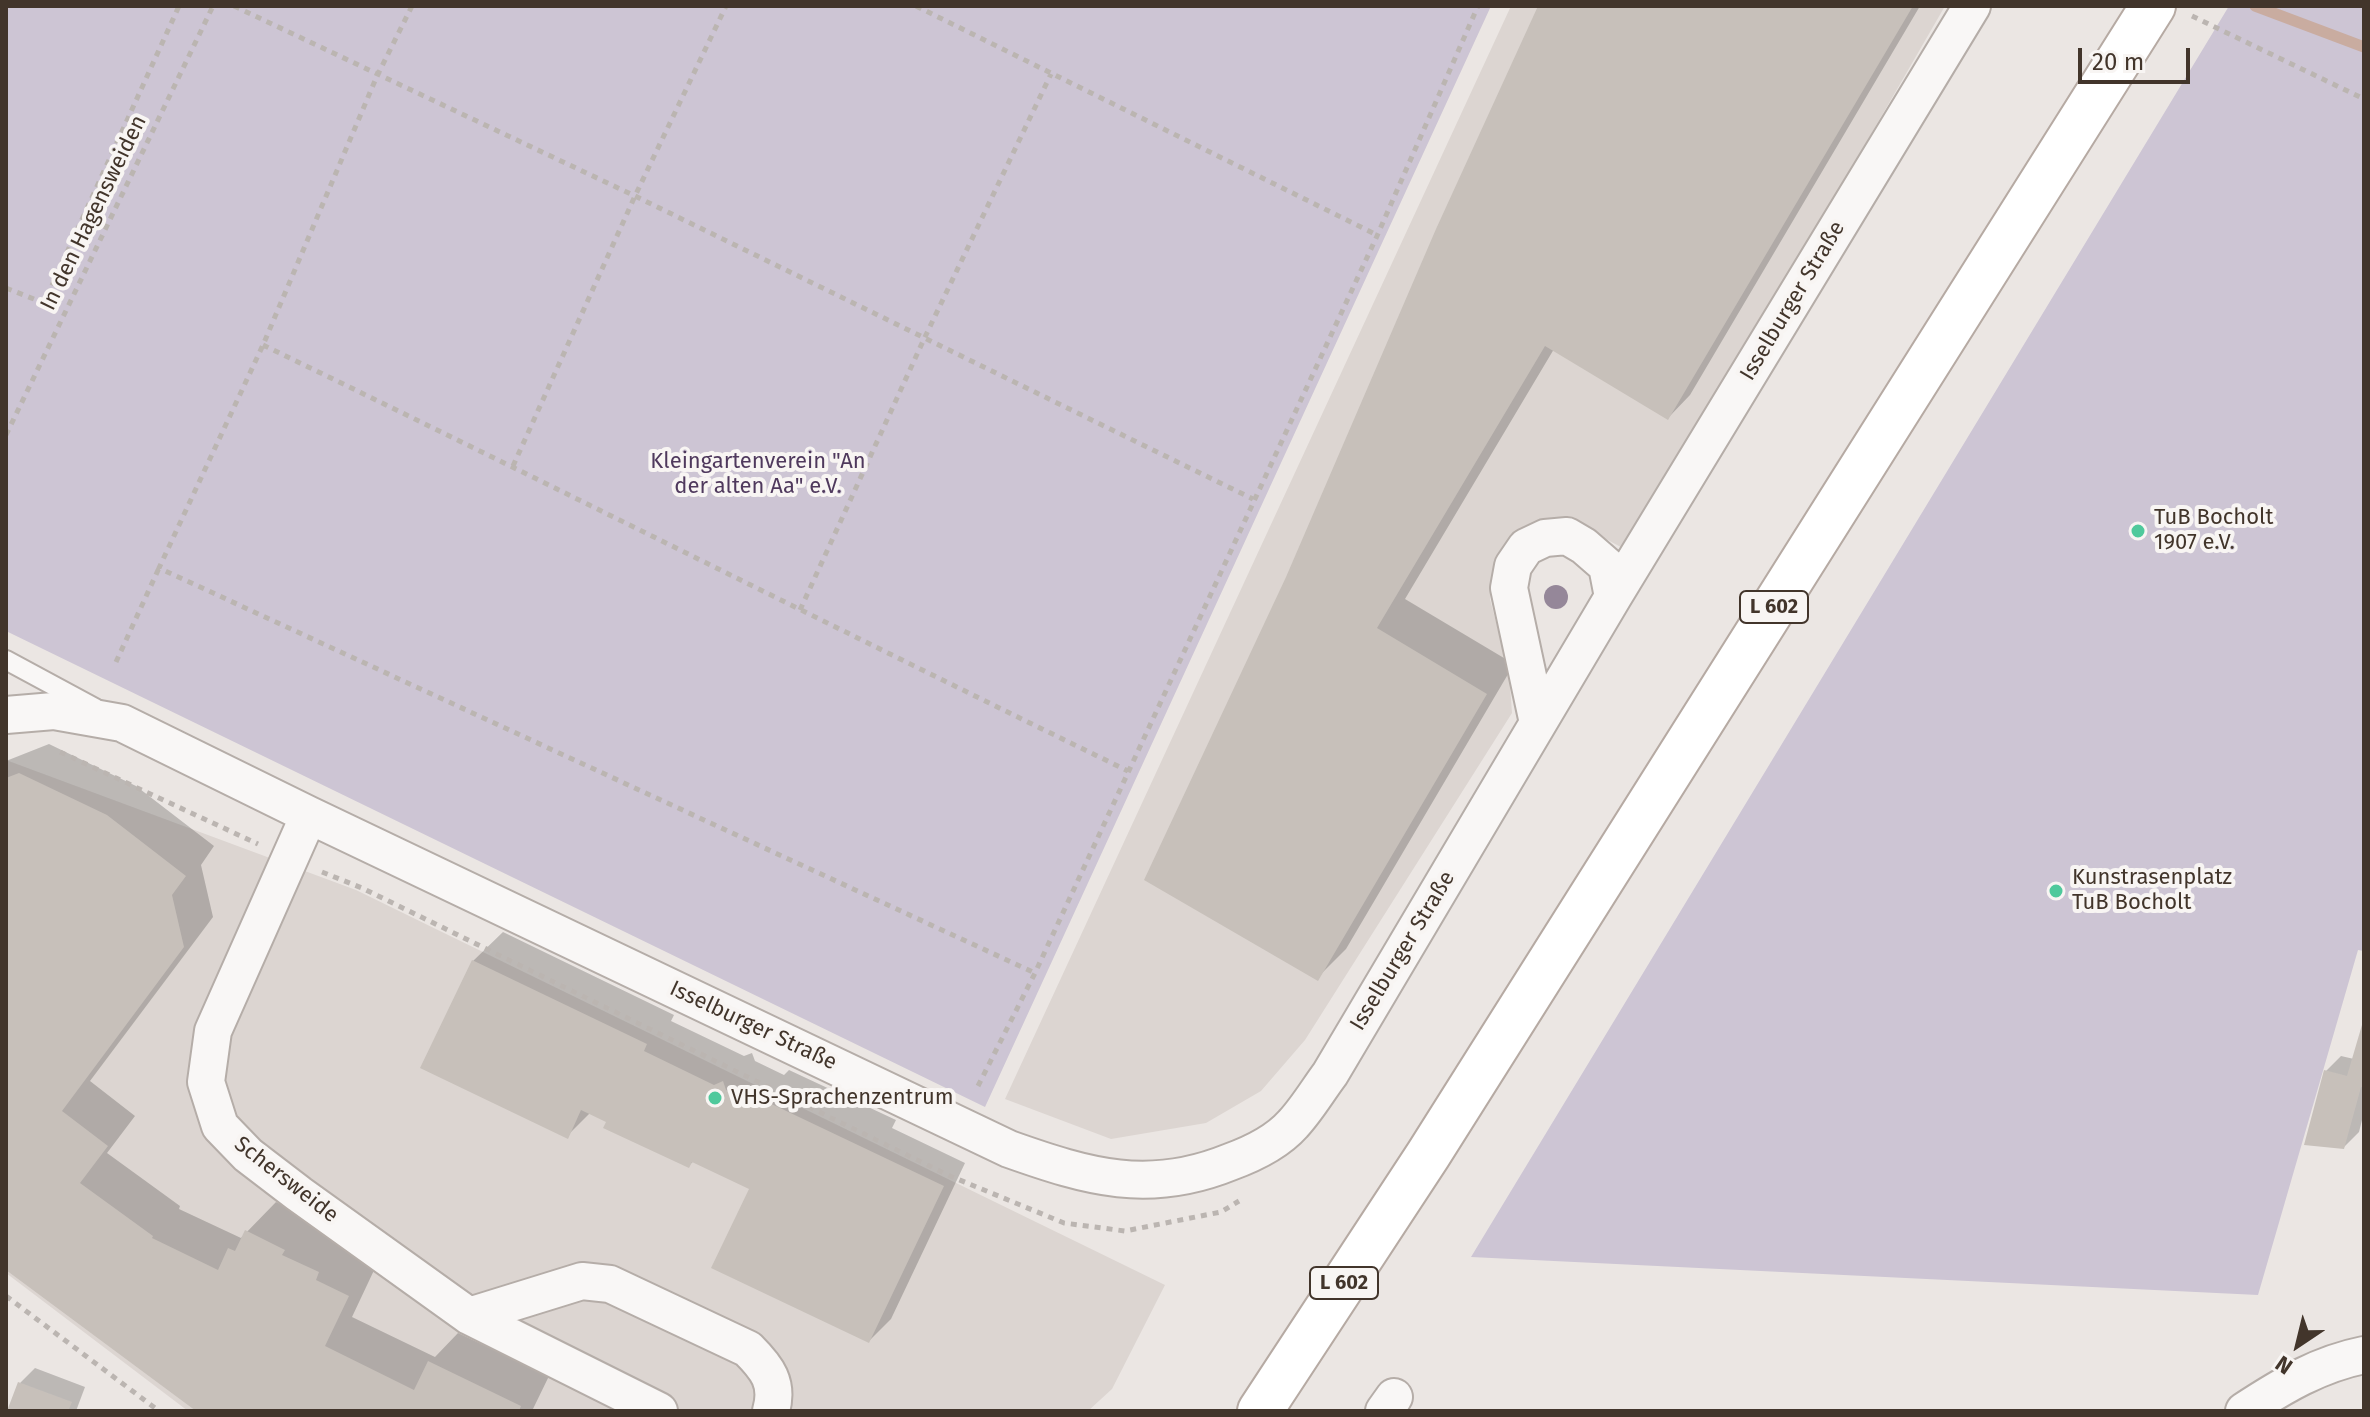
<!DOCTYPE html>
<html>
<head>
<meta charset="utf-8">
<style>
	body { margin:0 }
	#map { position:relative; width:2370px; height:1417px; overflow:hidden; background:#ebe6e3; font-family:"Fira Sans",sans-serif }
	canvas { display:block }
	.frame { position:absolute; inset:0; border:8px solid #42352b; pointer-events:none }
	.north { position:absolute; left:2258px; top:1305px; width:80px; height:80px; -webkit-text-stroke:6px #f8f5f3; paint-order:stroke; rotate:215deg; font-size:22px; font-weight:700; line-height:32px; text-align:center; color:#42352b }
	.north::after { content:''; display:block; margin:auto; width:28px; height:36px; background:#42352b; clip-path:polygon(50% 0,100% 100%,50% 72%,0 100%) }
	.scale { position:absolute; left:2078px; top:48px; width:112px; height:36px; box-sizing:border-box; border:4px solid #42352b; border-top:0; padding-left:10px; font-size:24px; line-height:28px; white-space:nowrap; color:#42352b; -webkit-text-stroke:6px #f8f5f3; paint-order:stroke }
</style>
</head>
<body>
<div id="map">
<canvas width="2370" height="1417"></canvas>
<div class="frame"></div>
<div class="north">N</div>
<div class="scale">20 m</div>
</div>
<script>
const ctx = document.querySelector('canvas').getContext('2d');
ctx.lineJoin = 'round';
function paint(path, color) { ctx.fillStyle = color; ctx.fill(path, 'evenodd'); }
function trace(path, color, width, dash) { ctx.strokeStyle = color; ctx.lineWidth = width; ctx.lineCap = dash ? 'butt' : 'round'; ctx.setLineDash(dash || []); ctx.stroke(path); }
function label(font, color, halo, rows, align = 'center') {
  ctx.font = font + ' "Fira Sans",sans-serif'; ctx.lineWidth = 8; ctx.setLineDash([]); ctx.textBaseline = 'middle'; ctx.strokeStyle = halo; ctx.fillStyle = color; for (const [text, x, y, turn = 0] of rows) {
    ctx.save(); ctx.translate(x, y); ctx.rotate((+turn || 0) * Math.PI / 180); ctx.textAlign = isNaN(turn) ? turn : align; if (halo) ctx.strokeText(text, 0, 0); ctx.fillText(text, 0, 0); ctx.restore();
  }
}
paint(new Path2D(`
	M1511 6H1945L1630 552 1569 519H1547L1524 526 1510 538 1497 556 1491 578 1490 599 1509 672 1512 713 1305 1040 1261 1091 1206 1123 1111 1139 1005 1099Z
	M6 760 356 890 1165 1285 1112 1389 1088 1411H188L6 1273Z`), '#dcd5d1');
paint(new Path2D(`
	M6 6H1491L985 1107 6 631Z
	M2229 6H2364V951L2358 950 2258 1295 1471 1257Z`), '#cdc5d4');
paint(new Path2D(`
	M1540 6H1920L1690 395 1668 418 1554 349 1405 599 1514 664 1346 949 1317 978 1288 578Z
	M49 744 136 786 214 846 201 865 213 917 90 1081 135 1116 107 1153 180 1206 179 1209 241 1238 276 1202 312 1220 310 1225 347 1243 344 1250 376 1266 352 1317 435 1357 458 1333 549 1376 532 1411H200L6 1267V761Z
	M503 932 674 1015 671 1021 744 1056 752 1053 755 1061 784 1075 789 1070 896 1120 892 1128 965 1163 891 1319 869 1341 752 1188 694 1161 688 1166 591 1112 567 1136 473 961Z
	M2364 1022V1112L2359 1132 2344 1147 2326 1071 2341 1056 2354 1059Z
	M35 1368 85 1387 76 1411H9L20 1383Z`), '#0003');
trace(new Path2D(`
	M2255 6 2364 47`), '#c9aca0', 11);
paint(new Path2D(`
	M1538 6H1913L1668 420 1545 346 1377 628 1487 694 1318 981 1144 880 1286 577 1436 229Z
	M19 773 107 815 186 876 172 895 184 947 62 1111 108 1146 80 1183 153 1236 152 1238 218 1270 228 1248 235 1251 245 1230 285 1250 282 1255 319 1272 316 1280 349 1296 325 1346 414 1390 428 1361 521 1406 519 1411H196L6 1270V778Z
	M472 960 647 1044 644 1051 714 1085 723 1081 726 1090 756 1104 759 1098 944 1186 869 1343 711 1268 749 1189 692 1162 689 1168 603 1128 606 1122 581 1110 568 1139 420 1068Z
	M2364 1018V1088L2361 1087 2344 1149 2304 1145 2324 1070 2347 1076Z
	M18 1382 72 1402 68 1411H7Z`), '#c7c0ba');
const lane = new Path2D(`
	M6 660 95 708`);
const street = new Path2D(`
	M6 715 54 711 122 723 309 815 1009 1149C1088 1177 1149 1195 1230 1162 1252 1154 1277 1142 1293 1124 1307 1109 1318 1090 1330 1074L1613 597 1972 6
	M1538 723 1509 588 1513 566 1526 547 1545 538 1567 536 1584 546 1607 566 1613 597
	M309 815 213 1031 206 1082 220 1126 248 1155 299 1194 469 1316 659 1411
	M469 1316 582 1281 610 1284 748 1349C767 1368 779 1383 771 1411
	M1384 1411 1394 1397
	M2244 1411C2282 1386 2319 1364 2364 1355`);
const primary = new Path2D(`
	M1260 1411 1428 1155 2153 6`);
trace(lane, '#b5ada8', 22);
trace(street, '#b5ada8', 40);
trace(primary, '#b6aaa3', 48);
trace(new Path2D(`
	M234 6 635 196 1253 499
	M412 6 377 76 263 345 159 568 1035 973
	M916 6 1377 235
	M2192 16 2364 99
	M6 288 44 303 179 6
	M263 345C552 485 839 630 1128 771
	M6 435 213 6
	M513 466 635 196 726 6
	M800 610 924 339 1051 74
	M116 662 159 568
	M60 752 258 844
	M322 872 362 888 950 1176 1064 1223 1125 1231 1221 1212 1239 1201
	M978 1086 1035 973 1377 236 1478 6
	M6 1296 159 1411`), '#bbb5b1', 5, [6, 6]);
trace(lane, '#f9f7f6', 18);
trace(street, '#f9f7f6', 36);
trace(primary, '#fff', 44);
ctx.fillStyle = '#958799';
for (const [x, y] of [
	[1556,597]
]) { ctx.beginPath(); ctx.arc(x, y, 12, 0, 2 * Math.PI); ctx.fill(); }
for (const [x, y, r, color] of [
	[2138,531,8,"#4fc99c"],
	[2056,891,8,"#4fc99c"],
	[715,1098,8,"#4fc99c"]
]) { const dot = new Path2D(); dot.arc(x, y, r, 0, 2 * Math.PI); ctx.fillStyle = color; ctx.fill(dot); trace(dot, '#f8f5f3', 3); }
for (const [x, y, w] of [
	[1774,607,68],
	[1344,1283,68]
]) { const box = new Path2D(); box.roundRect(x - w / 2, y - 16, w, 32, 6); ctx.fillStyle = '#f8f5f3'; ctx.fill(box); trace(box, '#42352b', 2); }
label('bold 20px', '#42352b', null, [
	["L 602",1774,607],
	["L 602",1344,1283]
]);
label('22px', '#42352b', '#f8f5f3', [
	["In den Hagensweiden",94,213,-64],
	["Isselburger Straße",1793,301,-59],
	["Isselburger Straße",1403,951,-59],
	["Isselburger Straße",753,1026,25],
	["Schersweide",286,1180,38]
]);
label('22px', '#4f395d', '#f8f5f3', [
	["Kleingartenverein \"An",758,462],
	["der alten Aa\" e.V.",758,487]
]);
label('22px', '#42352b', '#f8f5f3', [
	["TuB Bocholt",2154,518],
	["1907 e.V.",2154,543],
	["Kunstrasenplatz",2072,878],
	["TuB Bocholt",2072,903],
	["VHS-Sprachenzentrum",731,1098]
], 'left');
</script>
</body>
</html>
